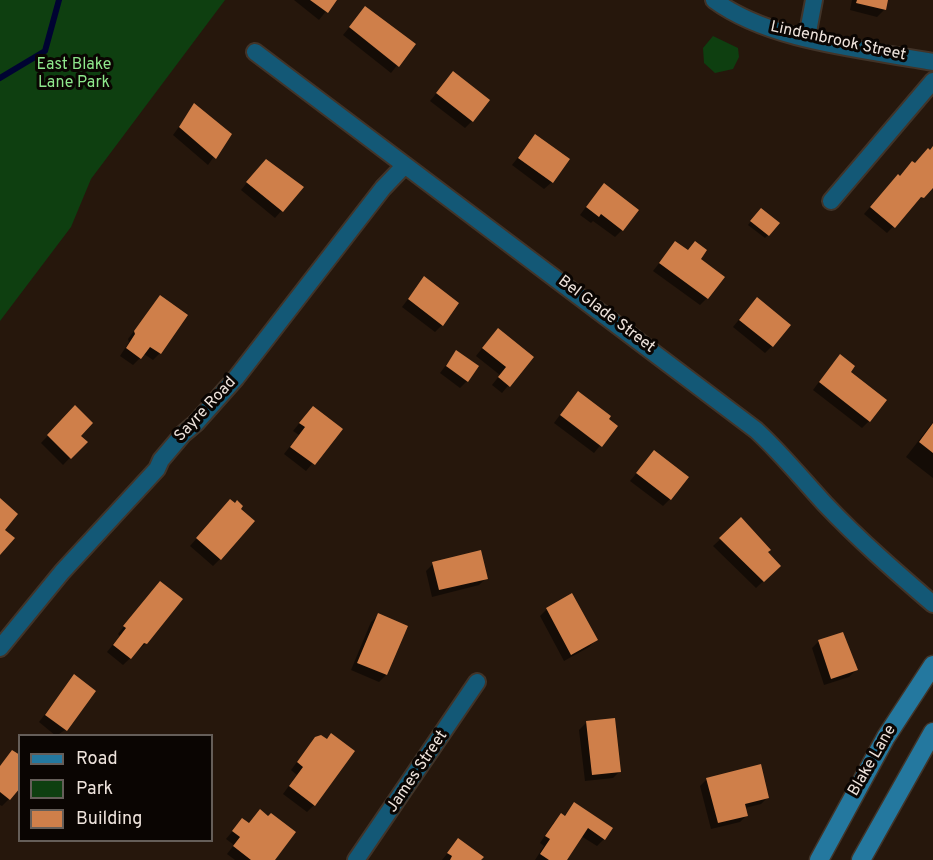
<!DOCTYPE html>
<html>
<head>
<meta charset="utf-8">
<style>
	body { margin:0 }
	#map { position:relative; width:933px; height:860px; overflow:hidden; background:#26170c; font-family:Overpass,sans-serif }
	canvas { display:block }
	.legend { position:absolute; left:18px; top:734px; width:195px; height:108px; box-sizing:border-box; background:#0a0502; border:2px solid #655e59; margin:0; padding:8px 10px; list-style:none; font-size:18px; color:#eee3dc }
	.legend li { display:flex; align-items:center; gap:12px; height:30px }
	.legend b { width:30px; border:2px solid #655e59 }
</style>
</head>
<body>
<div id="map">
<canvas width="933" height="860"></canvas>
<ul class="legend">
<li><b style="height:8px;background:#24789f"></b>Road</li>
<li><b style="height:16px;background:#0e3f10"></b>Park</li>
<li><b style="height:16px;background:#cf7f4a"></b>Building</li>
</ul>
</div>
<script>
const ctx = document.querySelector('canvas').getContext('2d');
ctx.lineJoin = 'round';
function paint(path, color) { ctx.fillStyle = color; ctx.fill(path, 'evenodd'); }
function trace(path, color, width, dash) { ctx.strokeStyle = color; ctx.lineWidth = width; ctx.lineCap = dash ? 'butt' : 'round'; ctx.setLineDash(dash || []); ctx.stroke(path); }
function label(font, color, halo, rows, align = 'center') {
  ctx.font = font + ' Overpass,sans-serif'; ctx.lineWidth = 6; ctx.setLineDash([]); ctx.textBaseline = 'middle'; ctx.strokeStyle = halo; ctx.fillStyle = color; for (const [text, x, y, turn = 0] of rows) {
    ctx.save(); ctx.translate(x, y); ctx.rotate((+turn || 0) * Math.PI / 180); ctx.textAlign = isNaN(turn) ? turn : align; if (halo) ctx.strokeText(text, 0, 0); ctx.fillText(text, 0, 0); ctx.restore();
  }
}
paint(new Path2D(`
	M0 0H225L91 179 71 227 0 321Z
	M713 36 738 48 739 57 733 69 715 73 704 63 703 48Z`), '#0e3f10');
paint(new Path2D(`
	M294 0H335L319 20Z
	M852 0H886L884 10 877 17 850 10Z
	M365 8 414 44 391 73 343 35Z
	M453 73 472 121 465 128 430 101Z
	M195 105 230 134 208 165 173 135Z
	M535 136 552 182 544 189 512 165Z
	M933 148V184L887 233 864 214 891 183 900 178 928 150 930 152Z
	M259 168 302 187 275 218 241 190Z
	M597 192 622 230 615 237 593 221 591 223 580 215Z
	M758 213 768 235 765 238 748 225Z
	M675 243 707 298 700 305 653 271Z
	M424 278 442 325 435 332 402 307Z
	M160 297V353L153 360 144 354 133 365 120 356 129 342 128 339Z
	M750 306 772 346 765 353 733 327Z
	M491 337 532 357 502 393 492 385 500 375 476 356Z
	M456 352 467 381 460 388 440 373Z
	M833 363 869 421 862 428 813 390Z
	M571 400 616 426 594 453 554 423Z
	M75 407 79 436 85 442 63 465 41 443Z
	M306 415 341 429 306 471 284 454 299 435 293 431Z
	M933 422V478L906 457Z
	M654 452 670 499 663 506 630 481Z
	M223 508 220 559 213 566 190 546Z
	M741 520 779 566 756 588 713 546Z
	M433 564 486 578 479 585 432 597 426 571Z
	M153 590 146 643 123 665 107 652 120 636 118 634Z
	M547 609 596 640 589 647 564 661 540 616Z
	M379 615 406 627 386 675 379 682 351 670 371 622Z
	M819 641 856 670 849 677 824 685 812 648Z
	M74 676 94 691 65 730 56 736 39 722Z
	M587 722 620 771 613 778 585 781 579 730Z
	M309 746 314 805 307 812 283 794 297 775 291 770Z
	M6 759 9 799 2 806 0 805V766Z
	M707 779 768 797 761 804 745 808 747 815 740 822 711 829 700 786Z
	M574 804 604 839 597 846 581 836 566 860H535L544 846 540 843 554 822 561 815 564 816Z
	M242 820 248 824 273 860H235L227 854 234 845 226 839Z
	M458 840 479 860H442Z`), '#0007');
trace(new Path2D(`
	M0 78 45 51 59 0`), '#000332', 6);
paint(new Path2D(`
	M310 0H337L328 13Z
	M857 0H888L886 10 856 3Z
	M365 6 416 44 399 67 349 27Z
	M453 71 490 100 473 122 436 93Z
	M194 103 232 134 216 159 179 127Z
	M535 134 570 159 553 183 518 158Z
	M933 146V188L924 198 921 197 895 228 870 207 898 174 900 176 912 161 915 163 928 148 930 150Z
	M266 159 304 187 283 212 246 182Z
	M604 183 639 210 623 231 601 214 599 217 586 207Z
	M761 208 780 223 769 236 750 221Z
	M675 241 688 250 695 241 707 250 701 259 725 277 708 299 659 263Z
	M424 276 459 303 443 326 408 299Z
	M160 295 188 315 161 354 150 347 141 359 126 348 135 334 134 331Z
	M757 297 791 325 773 347 739 320Z
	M498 328 534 357 510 387 498 377 506 367 482 348Z
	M456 350 479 366 468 382 446 366Z
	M840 354 855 366 851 372 887 400 870 422 819 382Z
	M578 391 611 416 609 419 618 426 602 447 560 415Z
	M75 405 93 423 81 436 88 442 71 459 47 435Z
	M313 406 343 429 315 465 290 447 305 427 299 423Z
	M933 423V453L919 442Z
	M654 450 689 477 671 500 636 473Z
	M0 498 18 514 5 530 15 538 0 555Z
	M230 499 235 503 237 500 243 506 241 509 255 521 221 560 196 538Z
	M741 517 771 550 768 552 781 566 764 582 719 538Z
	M481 550 488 579 439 590 432 562Z
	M160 581 183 599 147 644 144 643 131 659 113 645 126 628 123 626Z
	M572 593 598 640 571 655 546 608Z
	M378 613 408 626 387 675 357 663Z
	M843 632 858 670 831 679 818 640Z
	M74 674 96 691 67 731 45 715Z
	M615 718 621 772 592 775 586 721Z
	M331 733 355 751 315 806 289 786 303 767 297 762 315 737 321 735 327 739Z
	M12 750 20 755V788L10 800 0 792V766Z
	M761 764 769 798 745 804 748 816 718 823 706 778Z
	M574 802 613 828 605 840 588 828 567 860H549L540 854 550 839 545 836 561 813 565 816Z
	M260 809 268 816 271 813 296 832 275 860H251L233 846 240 837 232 831 242 818 249 823Z
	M458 838 484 857 481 860H450L452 856 447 853Z`), '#cf7f4a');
const street = new Path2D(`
	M714 0C771 42 864 49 933 62
	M807 37 814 0
	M255 52 756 430C781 453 802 479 825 504 859 540 896 572 933 604
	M831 201 933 81
	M0 648 62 572 157 469 161 460 183 434 196 423 236 378 383 188 405 165
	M356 860 477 682`);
const secondary = new Path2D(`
	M819 860 886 737 933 665
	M861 860 933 732`);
trace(street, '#423429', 20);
trace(secondary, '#423429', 21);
trace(street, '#135876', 16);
trace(secondary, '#24789f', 18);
label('16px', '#eee3dc', '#0a0502', [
	["Lindenbrook Street",838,42,12],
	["Bel Glade Street",606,315,37],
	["Sayre Road",206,410,-47],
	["Blake Lane",873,761,-60],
	["James Street",418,772,-56]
]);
label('16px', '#8ee78c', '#0a0502', [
	["East Blake",74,66],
	["Lane Park",74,84]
]);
</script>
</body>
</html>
